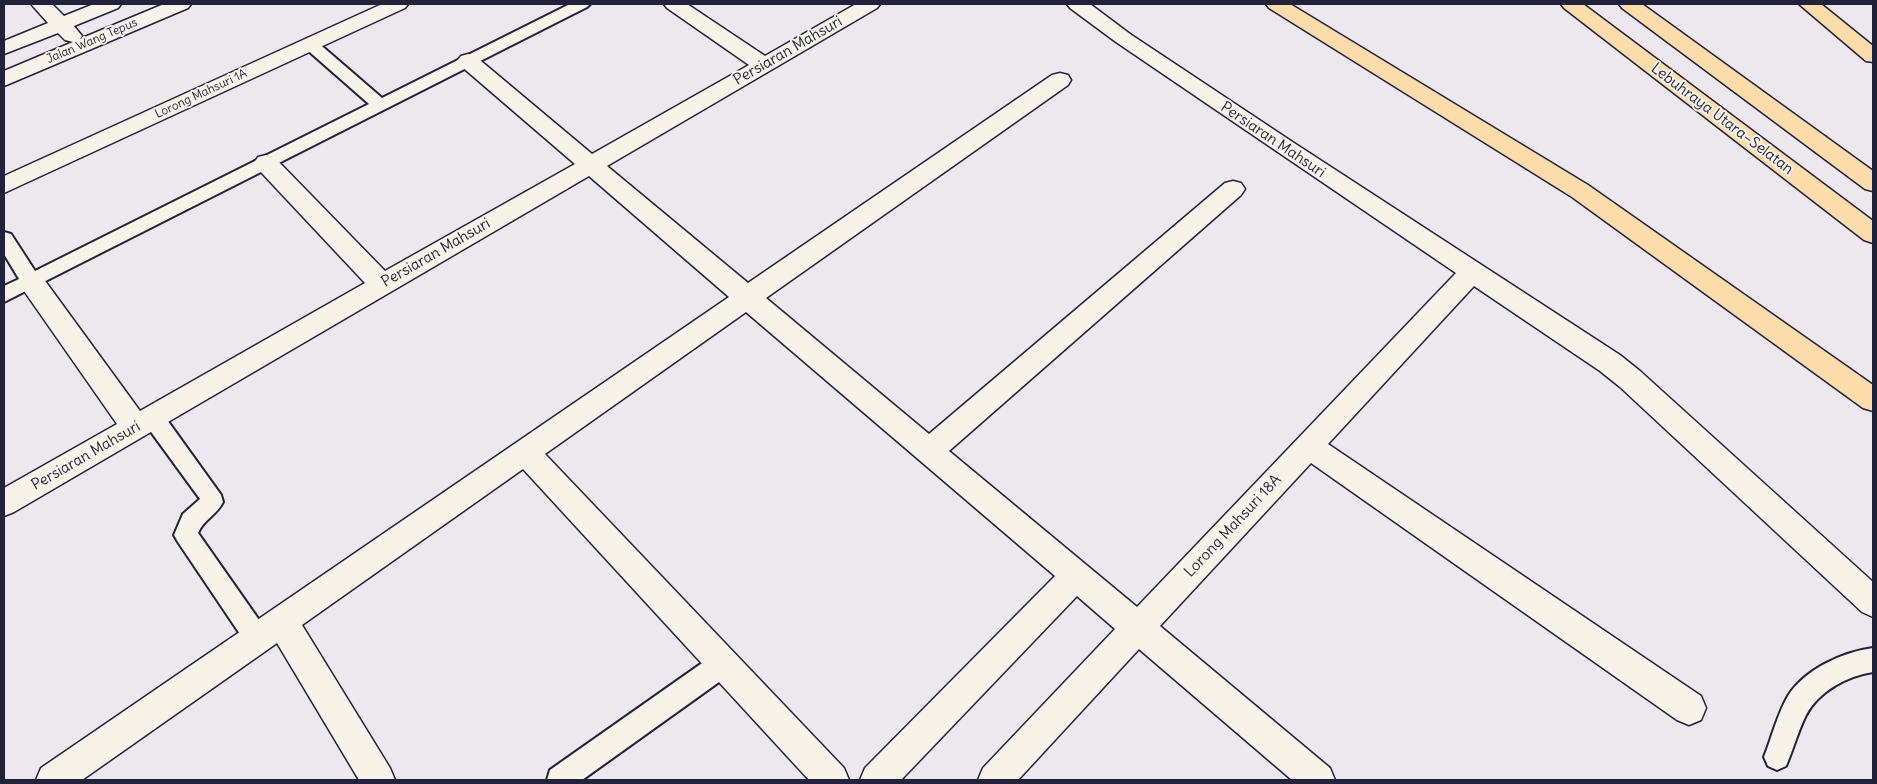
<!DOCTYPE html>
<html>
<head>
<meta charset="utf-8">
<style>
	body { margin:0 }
	#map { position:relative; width:1877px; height:784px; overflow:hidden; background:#ece8ed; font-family:Delius,sans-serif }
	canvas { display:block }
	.frame { position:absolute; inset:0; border:5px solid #22223b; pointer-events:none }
</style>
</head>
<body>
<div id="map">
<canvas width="1877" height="784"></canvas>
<div class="frame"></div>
</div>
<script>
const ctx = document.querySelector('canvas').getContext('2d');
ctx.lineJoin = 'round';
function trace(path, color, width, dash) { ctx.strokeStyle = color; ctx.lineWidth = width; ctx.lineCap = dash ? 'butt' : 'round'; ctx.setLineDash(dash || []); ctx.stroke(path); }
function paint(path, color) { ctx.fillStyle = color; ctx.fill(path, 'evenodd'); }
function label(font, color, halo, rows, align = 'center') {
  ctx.font = font + ' Delius,sans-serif'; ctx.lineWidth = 4; ctx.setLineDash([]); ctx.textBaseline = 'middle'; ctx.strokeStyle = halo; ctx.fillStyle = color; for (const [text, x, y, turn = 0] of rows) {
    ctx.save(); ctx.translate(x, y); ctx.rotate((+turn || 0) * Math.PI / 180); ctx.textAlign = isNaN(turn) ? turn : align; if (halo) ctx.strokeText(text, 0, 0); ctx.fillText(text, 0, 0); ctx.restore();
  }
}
const lane = new Path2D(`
	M570 4H590L587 7 4 302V286L19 279 4 254V232L11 234 35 271 369 104 304 47 302 44 304 41H316L382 98Z
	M154 410 162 413 221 495 223 502C217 515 203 520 198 533L266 630 269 638 266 646 257 650 248 646 178 542 174 535 183 514 200 499 146 425 143 419 146 413Z
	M1873 648V672C1847 676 1819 691 1806 715 1798 731 1793 750 1786 766L1777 770 1768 766 1764 757C1772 737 1777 715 1788 696 1805 669 1843 652 1873 648Z
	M724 651 733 654 737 663 733 672 582 780H547L550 770 715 654Z`);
const street = new Path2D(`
	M382 4H408L405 8 4 193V176Z
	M664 4H687L765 56 856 4H880L877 8 607 166 748 283 1052 75 1060 73 1068 75 1071 80 1068 85 766 298 929 434 1225 183 1233 181 1241 183 1245 189 1241 195 949 451 1137 607 1456 273 1116 42 1070 8 1067 4H1090L1130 34 1291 141 1620 355 1640 371 1873 582V617L1862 612 1620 387 1600 371 1474 286 1328 444 1701 696 1706 708 1701 720 1689 725 1677 720 1311 463 1160 626 1330 768 1335 780H1292L1139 649 1018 780H978L983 768 1115 629 1077 596 901 780H860L865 768 1055 576 746 312 545 454 844 768 849 780H809L523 469 302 625 390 768 395 780H359L277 643 82 780H36L41 768 729 297 589 176 14 512 4 516V488L117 424 22 288 18 281 22 274 31 272 40 274 140 411 365 283 258 169 254 163 258 157 266 155 274 157 385 271 575 164 461 66 457 61 461 56 468 54 475 56 592 154 749 65 667 8Z`);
const secondary = new Path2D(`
	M31 4H52L64 16 94 4H121L118 8 74 26 82 36 80 39 164 4H191L188 8 4 86V71L73 42 65 40 58 33 4 54V41L48 23Z`);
const highway = new Path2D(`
	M1266 4H1290L1588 185 1873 385V411L1863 408 1572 197 1269 8Z
	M1561 4H1583L1873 221V243L1864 240 1564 8Z
	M1619 4H1642L1873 171V191L1865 189 1622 8Z
	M1799 4H1821L1873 46V62L1866 61Z`);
trace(lane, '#22223b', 4);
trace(street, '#22223b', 3);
trace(secondary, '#22223b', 3);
trace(highway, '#22223b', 3);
paint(lane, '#f7f3e8');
paint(street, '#f7f3e8');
paint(secondary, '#f7f3e8');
paint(highway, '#fddcac');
label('12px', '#22223b', '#f7f3e8', [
	["Jalan Wang Tepus",92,41,-23],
	["Lorong Mahsuri 1A",201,94,-25]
]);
label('15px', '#22223b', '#f7f3e8', [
	["Persiaran Mahsuri",788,51,-30],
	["Lebuhraya Utara–Selatan",1722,119,37],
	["Persiaran Mahsuri",1273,140,34],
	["Persiaran Mahsuri",436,253,-30],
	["Persiaran Mahsuri",86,456,-30],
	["Lorong Mahsuri 18A",1233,526,-47]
]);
</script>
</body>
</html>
